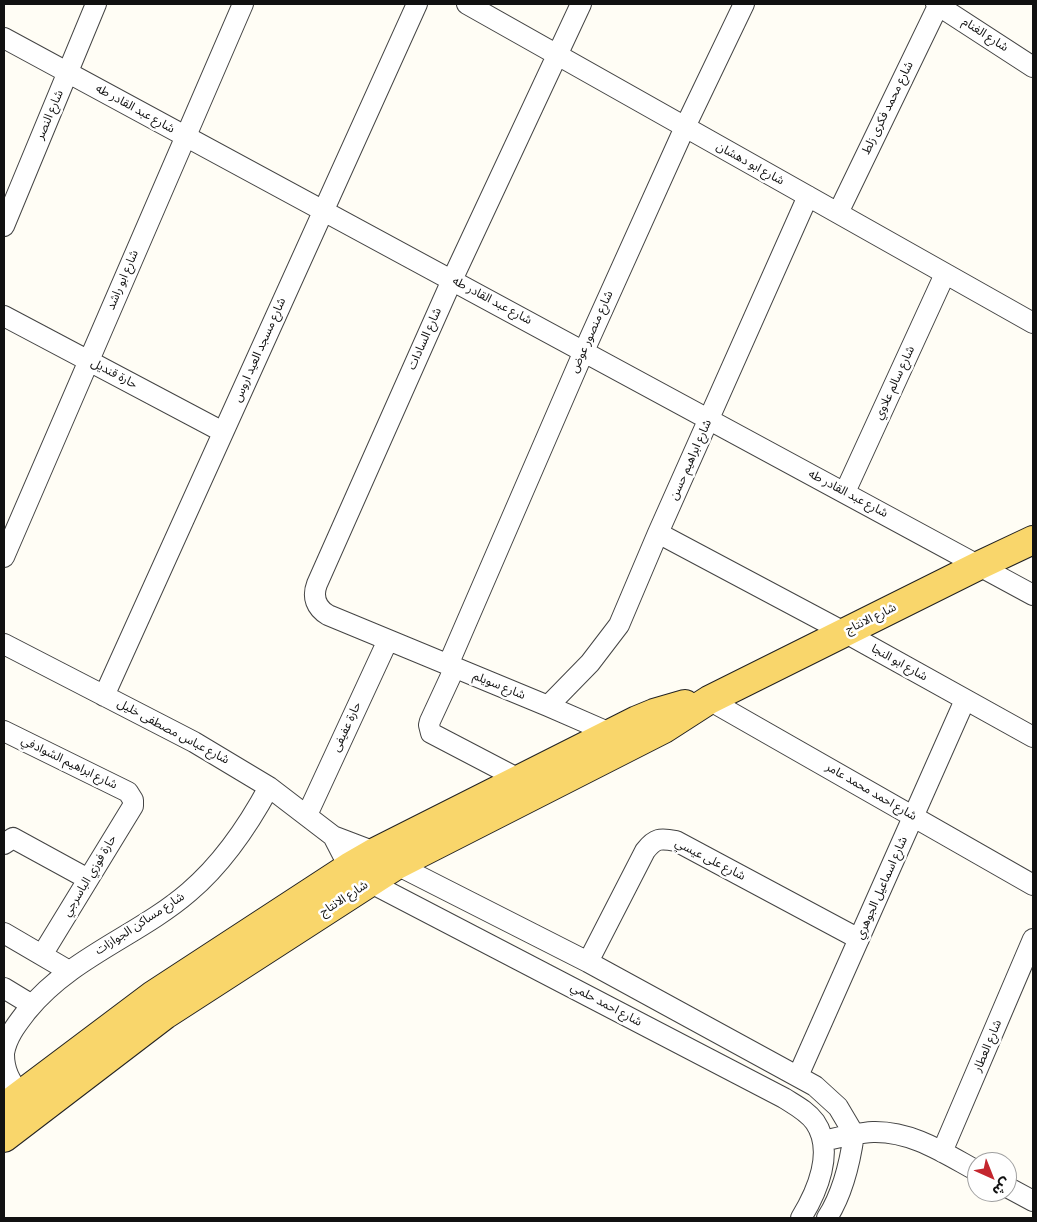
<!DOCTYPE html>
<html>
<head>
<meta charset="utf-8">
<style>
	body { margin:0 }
	#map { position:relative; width:1037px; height:1222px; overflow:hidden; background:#fffdf5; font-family:"Source Serif 4","Noto Sans Arabic",serif }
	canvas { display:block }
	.frame { position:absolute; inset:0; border:5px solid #111; pointer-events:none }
	.north { position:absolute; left:967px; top:1152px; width:50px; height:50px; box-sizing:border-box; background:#fff; border:1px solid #a0a0a0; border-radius:50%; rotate:136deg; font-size:14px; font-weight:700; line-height:20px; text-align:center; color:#111 }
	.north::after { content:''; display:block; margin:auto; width:18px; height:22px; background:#c4262e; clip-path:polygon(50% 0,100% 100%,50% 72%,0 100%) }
</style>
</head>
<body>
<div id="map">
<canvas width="1037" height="1222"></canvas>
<div class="frame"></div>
<div class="north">ش</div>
</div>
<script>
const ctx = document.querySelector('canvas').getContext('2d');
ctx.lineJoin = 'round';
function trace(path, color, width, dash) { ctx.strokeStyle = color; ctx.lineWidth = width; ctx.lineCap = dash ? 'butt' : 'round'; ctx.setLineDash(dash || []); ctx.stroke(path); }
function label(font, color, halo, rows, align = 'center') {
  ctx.font = font + ' "Source Serif 4","Noto Sans Arabic",serif'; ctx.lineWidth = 5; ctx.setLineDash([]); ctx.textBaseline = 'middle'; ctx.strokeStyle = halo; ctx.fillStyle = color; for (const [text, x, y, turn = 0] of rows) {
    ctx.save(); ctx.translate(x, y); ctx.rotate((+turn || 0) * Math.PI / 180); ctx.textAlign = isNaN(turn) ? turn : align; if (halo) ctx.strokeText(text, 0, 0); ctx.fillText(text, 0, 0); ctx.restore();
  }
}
const street = new Path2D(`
	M467 4 1033 323
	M581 4 452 280 317 584C312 597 316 608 328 615L548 706 610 733
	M936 4 1033 67
	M4 38 1033 595
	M838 213 939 4
	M4 226 96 4
	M4 316 223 432
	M845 492 945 274
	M658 533 844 632 1033 737
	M4 557 243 4
	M4 644 194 742 269 787 333 836 375 852 397 865 588 962 815 1086 838 1107 854 1134C850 1163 843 1193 827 1218
	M448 665 584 351 685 127 744 4
	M455 667 430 721 429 725 431 733 519 779
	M104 696 417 4
	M709 700 1033 885
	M548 706 590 663 619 625 658 533 808 196
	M4 731 128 792 133 800V806L42 955
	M307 815 388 640
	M333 836 349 867 369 882 784 1098C795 1105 807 1111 815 1122 835 1151 817 1192 801 1218
	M4 844 13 838 88 879
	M4 933 69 971
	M588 962 645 851C655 838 660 838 676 841L859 939
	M4 988 32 1005
	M4 1053C7 1036 17 1024 27 1011 71 957 138 936 189 892 223 863 248 826 269 787
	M4 1054C4 1070 9 1082 21 1093
	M798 1076 965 700
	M823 1141C840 1137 856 1133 873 1132 912 1131 944 1153 977 1171
	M942 1152 1033 939
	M1007 1187 1033 1201`);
const primary = new Path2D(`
	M4 1107 153 995 349 867 375 852 637 720 654 713 685 704
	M4 1138 165 1015 397 865 664 729 709 700 980 565 1033 540`);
trace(street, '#444', 22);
trace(primary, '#222', 30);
trace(street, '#fff', 20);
trace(primary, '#f9d66b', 28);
label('12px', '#111', '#fff', [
	["شارع الغنام",985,35,33],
	["شارع محمد فكرى زلط",888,108,-64],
	["شارع عبد القادر طه",135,109,29],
	["شارع النصر",50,115,-67],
	["شارع ابو دهشان",750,164,29],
	["شارع ابو راشد",123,280,-67],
	["شارع عبد القادر طه",492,301,28],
	["شارع منصور عوض",592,332,-66],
	["شارع السادات",425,339,-66],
	["شارع مسجد العيد اروس",260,350,-66],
	["حارة قنديل",114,374,28],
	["شارع سالم علاوي",895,383,-65],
	["شارع ابراهيم حسن",691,460,-66],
	["شارع عبد القادر طه",848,494,28],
	["شارع الانتاج",871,619,-26],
	["شارع ابو النجا",899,663,29],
	["شارع سويلم",499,686,22],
	["حارة عفيفى",347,727,-65],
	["شارع عباس مصطفى خليل",173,732,28],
	["شارع ابراهيم الشوادفي",69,763,26],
	["شارع احمد محمد عامر",871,792,30],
	["شارع على عيسي",710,860,27],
	["حارة فوزي الباسرجي",90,876,-59],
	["شارع اسماعيل الجوهري",882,888,-66],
	["شارع الانتاج",344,899,-33],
	["شارع مساكن الجوازات",140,924,-33],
	["شارع احمد حلمي",606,1005,28],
	["شارع العطار",988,1046,-67]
]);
</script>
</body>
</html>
